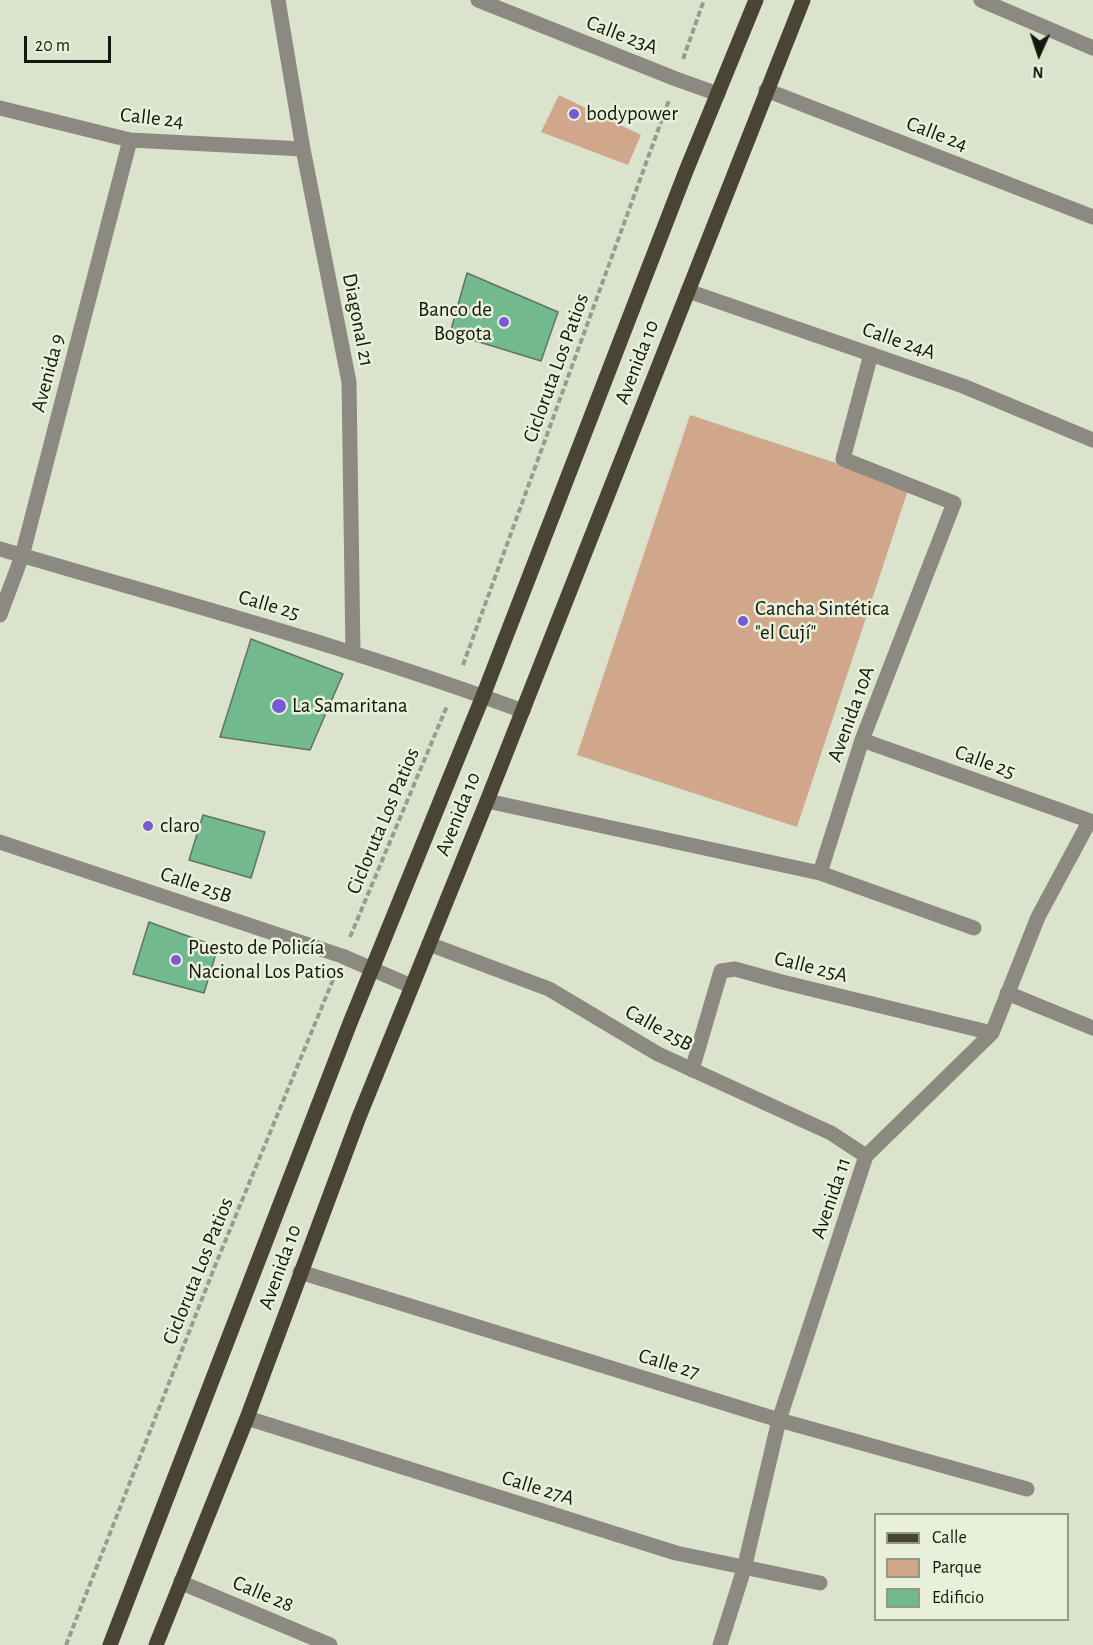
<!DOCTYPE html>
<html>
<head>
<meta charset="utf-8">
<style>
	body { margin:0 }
	#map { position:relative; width:1093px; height:1645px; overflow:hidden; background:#dbe3cd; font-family:"Alegreya Sans",sans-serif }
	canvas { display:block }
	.legend { position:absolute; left:874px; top:1513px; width:195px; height:108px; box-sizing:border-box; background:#e8f0da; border:2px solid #939989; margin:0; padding:8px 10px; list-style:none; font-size:18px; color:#14170f }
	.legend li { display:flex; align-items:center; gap:12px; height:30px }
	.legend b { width:30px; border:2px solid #939989 }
	.north { position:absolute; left:1009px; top:24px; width:60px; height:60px; -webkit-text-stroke:4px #e8f0da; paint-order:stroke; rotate:183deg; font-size:16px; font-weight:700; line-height:24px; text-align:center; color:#14170f }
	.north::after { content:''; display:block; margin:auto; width:21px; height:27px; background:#14170f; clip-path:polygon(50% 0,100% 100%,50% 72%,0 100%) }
	.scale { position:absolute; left:24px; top:36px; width:87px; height:27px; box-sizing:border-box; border:3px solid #14170f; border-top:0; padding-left:8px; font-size:18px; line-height:21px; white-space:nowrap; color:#14170f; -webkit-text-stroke:4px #e8f0da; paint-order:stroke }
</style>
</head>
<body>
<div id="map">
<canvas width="1093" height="1645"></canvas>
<ul class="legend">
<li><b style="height:8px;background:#4a4435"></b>Calle</li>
<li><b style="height:16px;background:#d0a78a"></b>Parque</li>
<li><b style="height:16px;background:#72b98e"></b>Edificio</li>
</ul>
<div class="north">N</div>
<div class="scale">20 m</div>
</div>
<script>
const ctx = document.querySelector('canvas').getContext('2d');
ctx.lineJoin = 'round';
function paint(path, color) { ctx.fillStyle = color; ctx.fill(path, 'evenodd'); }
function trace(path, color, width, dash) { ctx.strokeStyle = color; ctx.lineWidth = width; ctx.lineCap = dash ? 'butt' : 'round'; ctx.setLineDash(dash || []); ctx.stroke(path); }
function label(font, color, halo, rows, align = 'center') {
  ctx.font = font + ' "Alegreya Sans",sans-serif'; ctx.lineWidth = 5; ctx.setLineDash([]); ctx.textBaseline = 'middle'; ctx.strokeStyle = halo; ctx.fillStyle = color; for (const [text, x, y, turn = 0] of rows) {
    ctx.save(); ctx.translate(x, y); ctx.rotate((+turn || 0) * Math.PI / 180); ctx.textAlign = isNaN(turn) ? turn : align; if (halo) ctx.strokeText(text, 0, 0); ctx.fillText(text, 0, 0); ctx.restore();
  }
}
paint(new Path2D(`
	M559 95 641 135 628 165 541 132Z
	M690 415 909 487 797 827 577 755Z`), '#d0a78a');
const building = new Path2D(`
	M467 273 558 312 541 361 450 333Z
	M251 639 343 674 310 750 220 737Z
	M203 815 265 832 251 878 189 860Z
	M149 922 218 947 204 993 133 974Z`);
paint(building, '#72b98e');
trace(building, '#607367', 1.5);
trace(new Path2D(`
	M683 59 704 0
	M463 665 669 100
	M350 937 447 706
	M66 1645 215 1266 335 975`), '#979d8c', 4, [6, 3]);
trace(new Path2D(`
	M278 0 303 149 349 382 353 652
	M478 0 676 79 718 94
	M981 0 1093 48
	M766 90 1093 217
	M0 108 130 140 303 149
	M688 291 963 386 1093 440
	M0 549C175 601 351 647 523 711
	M0 615 22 556 130 140
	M862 740 1093 822
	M487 801 820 873 974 928
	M0 842 342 956 411 986
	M820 873 862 740 954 503 843 459 871 354
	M429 944 549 989 658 1054 831 1133 866 1156
	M1007 993 1093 1028
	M692 1070 721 971 735 969 782 982 992 1033
	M300 1272 779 1420 1027 1489
	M247 1418 676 1553 820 1583
	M181 1581 187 1585 330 1645
	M720 1645 744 1569 779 1420 866 1156 992 1033 1038 917 1089 822`), '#8c8980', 15);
trace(new Path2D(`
	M110 1645 350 1023 483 696 686 171 756 0
	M156 1645 247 1418 359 1117 487 801 803 0`), '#4a4435', 15);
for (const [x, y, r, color] of [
	[574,114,6,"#795ad5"],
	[504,322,6,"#795ad5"],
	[743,621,6,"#795ad5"],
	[279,706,8,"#795ad5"],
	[148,826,6,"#795ad5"],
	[176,960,6,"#795ad5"]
]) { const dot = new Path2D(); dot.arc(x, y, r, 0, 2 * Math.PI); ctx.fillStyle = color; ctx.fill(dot); trace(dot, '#e8f0da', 2); }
label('21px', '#14170f', '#e8f0da', [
	["Calle 23A",622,35,21],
	["Calle 24",152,118,6],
	["Calle 24",937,134,21],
	["Diagonal 21",358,320,79],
	["Calle 24A",899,341,19],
	["Avenida 10",637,362,-69],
	["Cicloruta Los Patios",556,368,-70],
	["Avenida 9",48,373,-75],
	["Calle 25",269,605,16],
	["Avenida 10A",851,714,-70],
	["Calle 25",985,762,20],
	["Avenida 10",458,814,-68],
	["Cicloruta Los Patios",383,821,-67],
	["Calle 25B",196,885,19],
	["Calle 25A",811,967,14],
	["Calle 25B",659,1028,29],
	["Avenida 11",831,1198,-71],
	["Avenida 10",280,1267,-70],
	["Cicloruta Los Patios",198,1271,-68],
	["Calle 27",669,1364,17],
	["Calle 27A",538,1488,17],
	["Calle 28",263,1594,23]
]);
label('21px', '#14170f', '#e8f0da', [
	["bodypower",586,114],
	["Banco de",492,310,"right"],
	["Bogota",492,334,"right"],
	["Cancha Sintética",755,609],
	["\"el Cují\"",755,633],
	["La Samaritana",292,706],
	["claro",160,826],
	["Puesto de Policía",188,948],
	["Nacional Los Patios",188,972]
], 'left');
</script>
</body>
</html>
